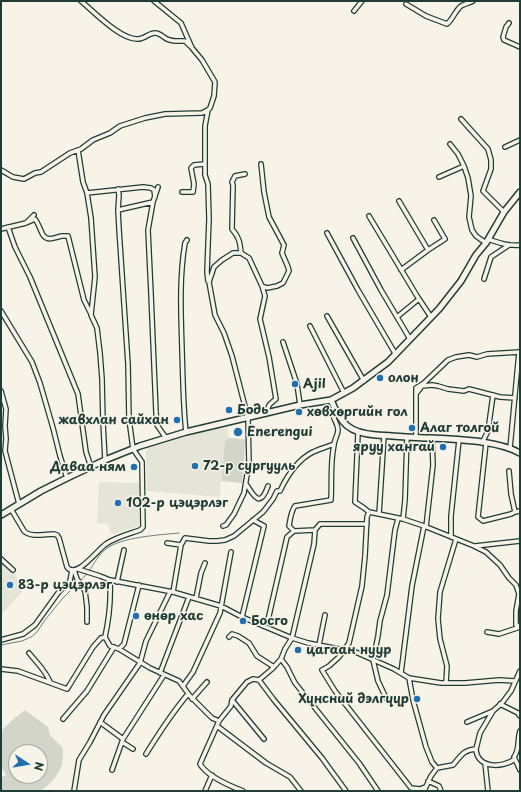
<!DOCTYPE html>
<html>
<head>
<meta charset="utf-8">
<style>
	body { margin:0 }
	#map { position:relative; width:521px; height:792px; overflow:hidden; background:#f7f3e8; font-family:"Playpen Sans",sans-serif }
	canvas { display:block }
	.frame { position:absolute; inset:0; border:2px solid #1f3d34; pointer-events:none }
	.north { position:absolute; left:8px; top:744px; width:40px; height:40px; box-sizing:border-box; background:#f7f3e8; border:1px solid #a1aaa0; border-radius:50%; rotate:102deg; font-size:11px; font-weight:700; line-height:16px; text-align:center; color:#1f3d34 }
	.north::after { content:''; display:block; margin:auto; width:14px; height:18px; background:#1f6fb2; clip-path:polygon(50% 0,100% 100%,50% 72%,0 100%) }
</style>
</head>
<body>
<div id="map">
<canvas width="521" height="792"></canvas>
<div class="frame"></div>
<div class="north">N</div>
</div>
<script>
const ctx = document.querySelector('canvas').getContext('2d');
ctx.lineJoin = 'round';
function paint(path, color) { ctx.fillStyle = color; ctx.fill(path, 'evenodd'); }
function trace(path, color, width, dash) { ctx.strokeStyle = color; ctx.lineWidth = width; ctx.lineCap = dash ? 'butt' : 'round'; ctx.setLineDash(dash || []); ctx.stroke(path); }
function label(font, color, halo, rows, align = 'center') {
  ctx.font = font + ' "Playpen Sans",sans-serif'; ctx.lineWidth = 3; ctx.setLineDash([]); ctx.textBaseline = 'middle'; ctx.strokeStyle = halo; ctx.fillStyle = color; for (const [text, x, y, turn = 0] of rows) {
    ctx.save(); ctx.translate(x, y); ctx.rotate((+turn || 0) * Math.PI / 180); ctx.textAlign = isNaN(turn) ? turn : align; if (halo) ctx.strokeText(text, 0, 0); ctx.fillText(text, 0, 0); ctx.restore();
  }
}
paint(new Path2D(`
	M227 427 229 438 246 439 243 483 221 481 220 497 147 491 146 452 148 448 199 433Z
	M99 482 139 483V526L114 534 111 533 108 524 97 523Z
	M1 561 14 573 18 579 22 592 1 615Z`), '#e5e4d9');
paint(new Path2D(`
	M229 438 245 440 242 483 222 481 225 441Z
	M25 710 48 727 50 735 63 748C63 753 63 759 62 765 58 776 50 784 41 791H1V778L6 775 1 766V739L3 729 16 717ZM16 752H40V776H16Z`), '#d3d5ca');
trace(new Path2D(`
	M89 571C94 564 99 554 106 549 121 537 159 535 179 533
	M1 645 22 641 31 637 37 632 45 620 62 599 87 574`), '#6f8077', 1);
const street = new Path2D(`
	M81 1C94 12 121 40 138 39 144 39 149 33 155 33 160 33 163 37 167 39 173 42 178 41 185 41L190 46
	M154 1 181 23 192 48 202 60 215 82 214 96 210 108 208 110 205 126V175L208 184 209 219 207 272 208 281
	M406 4 426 16 447 24C453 19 455 11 461 6 465 4 469 3 473 1
	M354 11 362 1
	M509 23 506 27 503 37 504 40 520 47
	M461 119 488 149 491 160V169L483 191 504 212
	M450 144 458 154 464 166 468 178 471 196 469 217 472 230 476 236 486 243
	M505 147 520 140
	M78 150 83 182 87 193
	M1 170 13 177 24 179 35 173 41 172 70 153 81 149 93 140 110 133 120 126 145 118 165 114 202 113 208 110
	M439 177 464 166
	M158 187 153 202 148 230 151 294 156 412 157 425 166 438
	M182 192H193L194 184 191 168 194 165 204 164
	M399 201 428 250
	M118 210 153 202
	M369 216 417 296 431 317
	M26 223 35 219C39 224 40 230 43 235 48 242 55 237 62 236 64 236 67 236 68 236L84 300 91 314
	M8 227 15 247 30 277 78 394 86 452 91 467
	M1 229 26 223 34 215
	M327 233 358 290 396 355
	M353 238 381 290 410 339
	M488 239C499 243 508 246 520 245
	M241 253C240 242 239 237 232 229L233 185 232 182 235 176 245 174
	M401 270 428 250 445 239 434 220
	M484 279 491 257 509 245
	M262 286 265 296 260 319 269 357 276 399C270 404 267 405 268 413
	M1 311 32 362 40 383 53 428 60 456 67 478
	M327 316 364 381
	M397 317 419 299
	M310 326 344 393
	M283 342 297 384 300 405
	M1 391 6 409 5 426 6 439 5 451 19 504
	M416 394 422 386 432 385 438 386 448 389 464 391 469 389 500 397 515 398
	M186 432C183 405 183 377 182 350 181 314 179 279 185 243L187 240
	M358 433 355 502 364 508 369 512 367 517 365 556 362 586 349 643 339 657 329 666 322 670 335 691 411 788 420 789 425 787
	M416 438V388L424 383 448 360 456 357 469 355 477 357 487 354 520 352
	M482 443 488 431 493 395
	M486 443 478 517 483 521 511 514 515 512 520 511
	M510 448 519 352
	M105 460 103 422 102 379 100 353 97 328 91 315 95 277 91 218 87 193 143 187 151 188 154 190 155 197
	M509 471 511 494 515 512
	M246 484C254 496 260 509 268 486
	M11 509 24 531C31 538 45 534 54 534L57 535 59 538 67 567C76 580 98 549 106 544 116 537 129 534 140 530L143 527 142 462 133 449 129 419 128 364 119 229 118 210 119 195 118 189
	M369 512 403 519 424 526 474 546 486 552 500 565 509 578 516 585 519 594 516 611V625L520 626
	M379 514 384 436
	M403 519 405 500 407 437
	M223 526 226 525 234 514 244 493 249 463 248 418 232 356 224 333 215 315 209 282 214 267 222 260 233 253H241L249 258 262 286 267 288 277 286 283 283 289 271 288 267 282 253 284 245 269 217 264 192 261 164
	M426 527 433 465 432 438
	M315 530 314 544 292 638 285 649 281 659 287 667 295 683 359 763 378 791
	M294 531 289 526C290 520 291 511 295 506L331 500C332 482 330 463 334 445 334 440 338 435 338 430 338 421 330 419 335 409
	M451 537V516L459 440
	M167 543 181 545
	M475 546 520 541
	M1 559 13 570
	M78 569 100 576 110 580 173 592 221 606 242 617 292 638 308 643 344 650H351L394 669 409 678 441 683H465L499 680 515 681
	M74 570 77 579 85 591 87 607V622
	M117 582 124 550
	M173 592 181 545 185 538 209 541H217L225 540 234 536 263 512 273 499 277 491H280C287 476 297 460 313 452 319 449 327 447 334 444
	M196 598 201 573 205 563
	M242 617 264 526 253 520
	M263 626 268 620 287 537 294 531 315 530 320 524H367
	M487 632 499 634 520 627
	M105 637C109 619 111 600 110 580
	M229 637 232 634 238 636 249 643 257 656 274 667
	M1 640 23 634 35 625 58 593 70 581 72 570
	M319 645 325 615
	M119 649 124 644 139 585
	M29 653C37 663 46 671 50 682
	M1 669 18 671 67 689 69 686 93 647 101 638 105 637 110 646 119 649 150 668 179 681 190 696 212 718 219 721
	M160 673 189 597
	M401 673 412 586 424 526
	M409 678 413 700 426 747 432 762 437 768
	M259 680 274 700 322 758 346 791
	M446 683 447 666 440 639 438 619 440 592 456 539
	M183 686 193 672 220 613 231 552
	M386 698 378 681 373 660 378 636 380 621 387 595 395 530 398 519
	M192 699 207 682
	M232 700 264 739
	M500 704 518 713 520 716
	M63 719 87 691 114 647
	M100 722 123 739
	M467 722 493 711
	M217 726 266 763 290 777 301 791
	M520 731C517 740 520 749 514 757L520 770
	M122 742 133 749
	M476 749C477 769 503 768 515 759
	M146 754C159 733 172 713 188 694
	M485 763 488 791
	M112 770 123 739 164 675
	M428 781 439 786 441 791
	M74 791 79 760 90 742 104 715 140 663 146 641 170 592
	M205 791 212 775
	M243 791C230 786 207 776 200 764L219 721 231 706 232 700 247 682 253 679 259 680 272 669 281 659
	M424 791 431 776 437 768 453 765C461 756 463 750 476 749L480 733 493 711 502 703 511 691 520 671`);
const secondary = new Path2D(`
	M331 400C341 424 349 433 376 435 395 436 413 438 432 438 459 440 496 440 520 453
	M1 515 41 491 67 478 105 460 140 446 186 432 300 405 331 400 353 388 388 362 439 309 461 281 476 255 486 243 504 212 520 192`);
trace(street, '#1f3d34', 6);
trace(secondary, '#1f3d34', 8);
trace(street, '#f7f3e8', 3.5);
trace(secondary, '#f7f3e8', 5);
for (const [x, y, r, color] of [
	[380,378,4,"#1f6fb2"],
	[295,384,4,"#1f6fb2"],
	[229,410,4,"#1f6fb2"],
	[299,412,4,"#1f6fb2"],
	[177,420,4,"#1f6fb2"],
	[412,428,4,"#1f6fb2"],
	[238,432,5,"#1f6fb2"],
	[443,447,4,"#1f6fb2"],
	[195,466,4,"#1f6fb2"],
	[134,467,4,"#1f6fb2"],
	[118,503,4,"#1f6fb2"],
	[10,585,4,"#1f6fb2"],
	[136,616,4,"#1f6fb2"],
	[243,621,4,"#1f6fb2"],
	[298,650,4,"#1f6fb2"],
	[417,699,4,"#1f6fb2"]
]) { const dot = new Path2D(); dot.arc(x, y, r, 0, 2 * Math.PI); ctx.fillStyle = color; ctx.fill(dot); trace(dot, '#f7f3e8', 1.5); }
label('bold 13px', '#1f3d34', '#f7f3e8', [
	["олон",388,378],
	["Ajil",303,384],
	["Бодь",237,410],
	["хөвхөргийн гол",307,412],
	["жавхлан сайхан",169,420,"right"],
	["Алаг толгой",420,428],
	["Enerengui",247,432],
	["яруу хангай",435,447,"right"],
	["72-р сургууль",203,466],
	["Даваа ням",126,467,"right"],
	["102-р цэцэрлэг",126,503],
	["83-р цэцэрлэг",18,585],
	["өнөр хас",144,616],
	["Босго",251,621],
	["цагаан нуур",306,650],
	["Хүнсний дэлгүүр",409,699,"right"]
], 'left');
</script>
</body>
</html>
